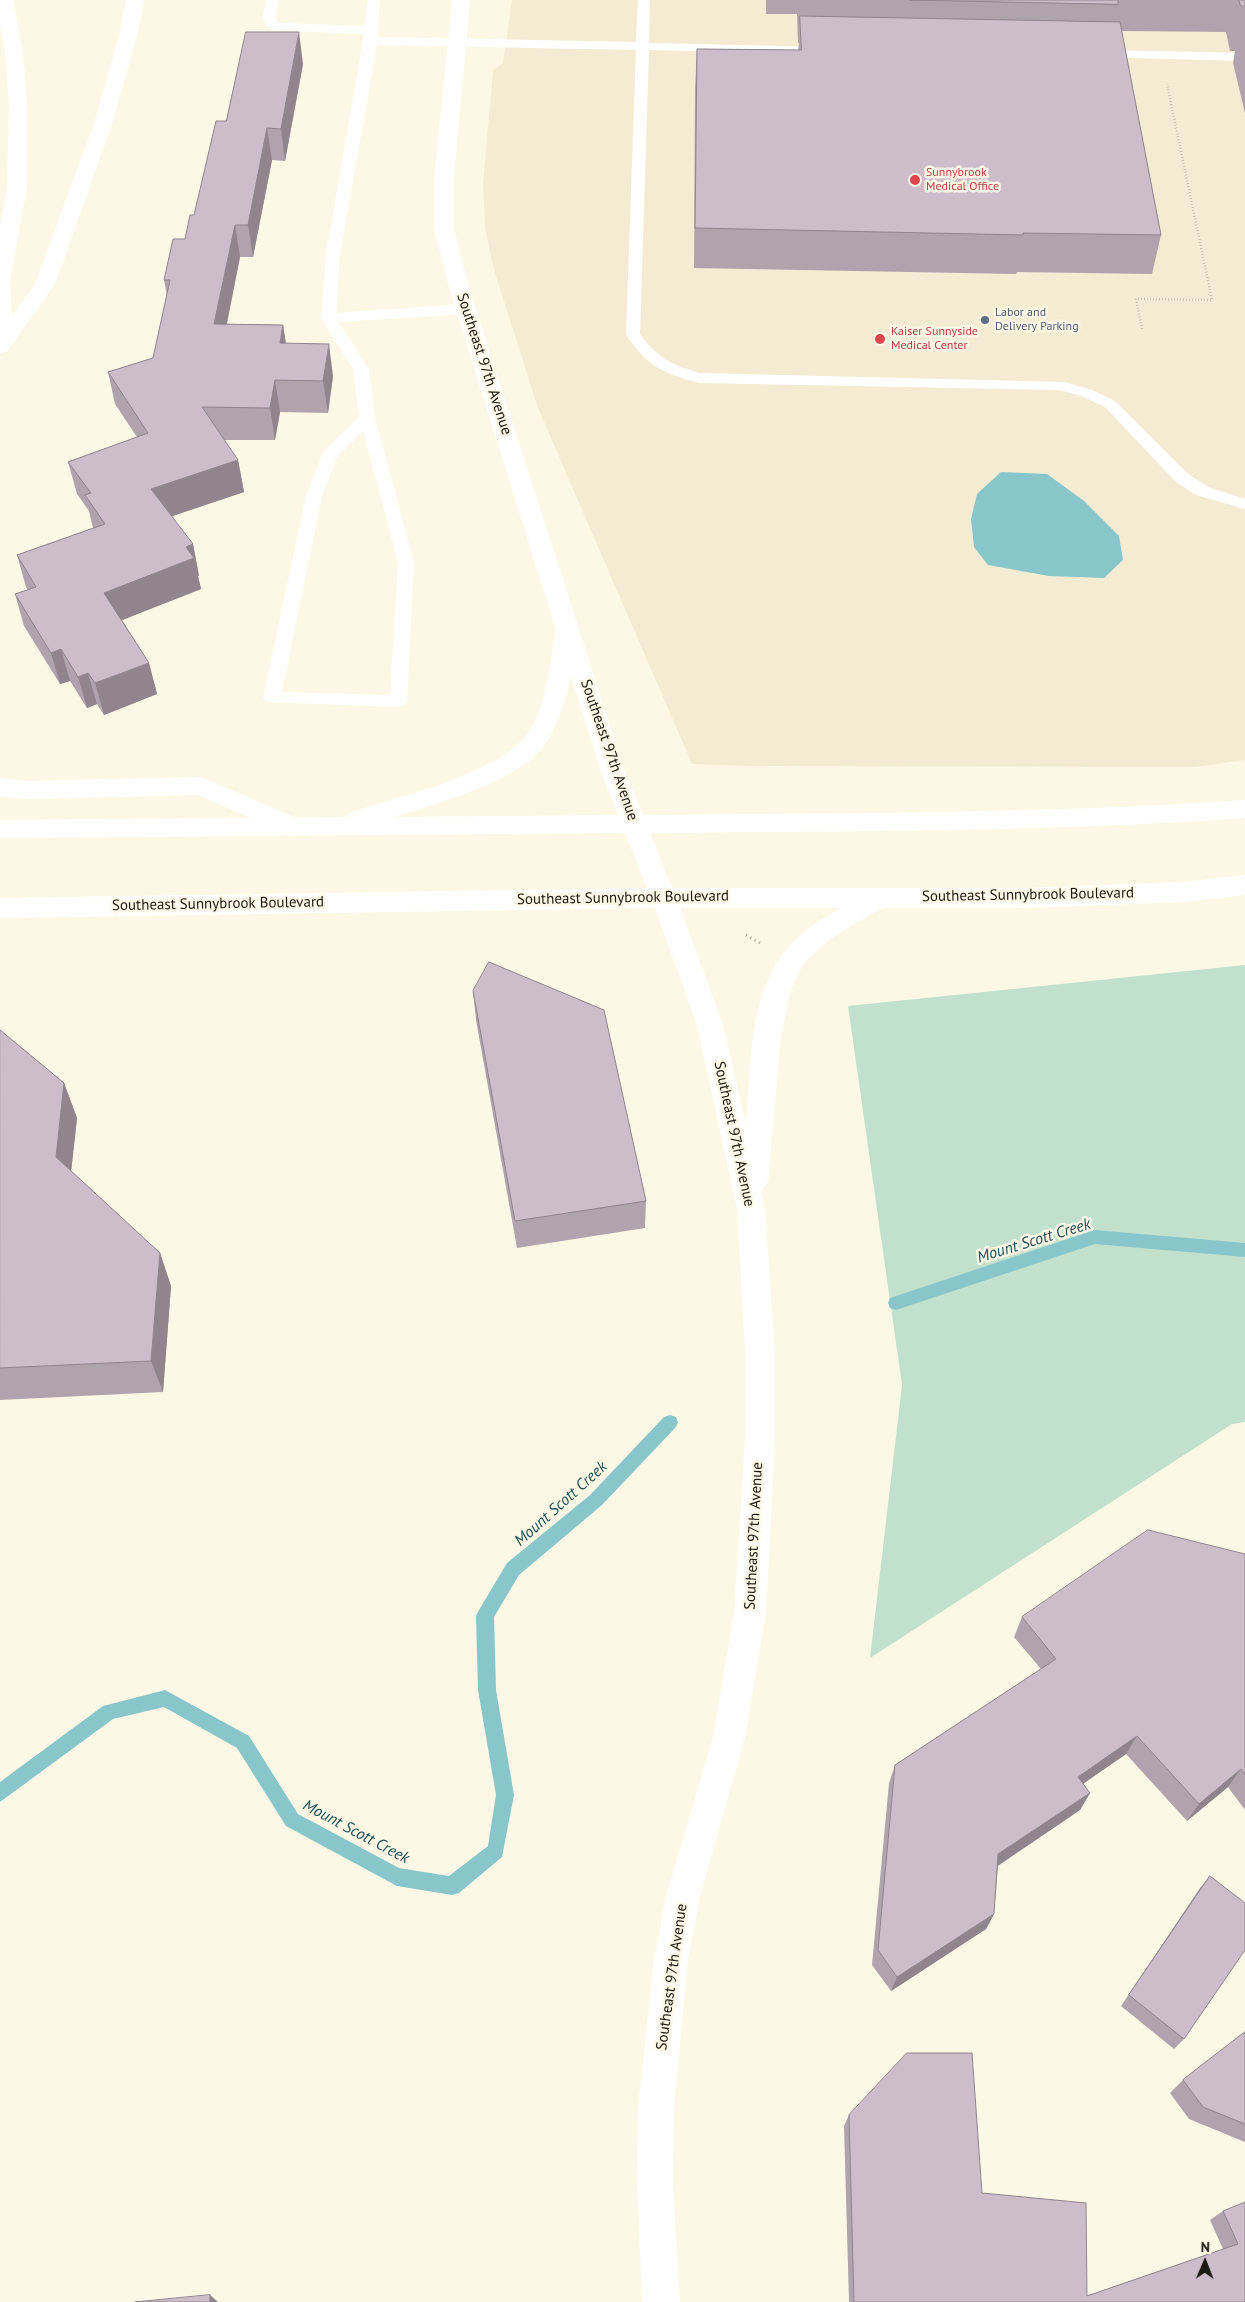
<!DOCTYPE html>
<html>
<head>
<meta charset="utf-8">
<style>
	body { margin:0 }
	#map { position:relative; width:1245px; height:2302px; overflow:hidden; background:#fdf8e5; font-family:"PT Sans",sans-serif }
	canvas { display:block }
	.north { position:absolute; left:1180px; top:2237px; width:50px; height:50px; -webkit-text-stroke:4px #fdf8e5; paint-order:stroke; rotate:1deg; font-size:14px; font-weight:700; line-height:20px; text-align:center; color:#1a1912 }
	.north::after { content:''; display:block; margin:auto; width:18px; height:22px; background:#1a1912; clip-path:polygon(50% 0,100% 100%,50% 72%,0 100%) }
</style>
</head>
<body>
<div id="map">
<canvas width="1245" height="2302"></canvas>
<div class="north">N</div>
</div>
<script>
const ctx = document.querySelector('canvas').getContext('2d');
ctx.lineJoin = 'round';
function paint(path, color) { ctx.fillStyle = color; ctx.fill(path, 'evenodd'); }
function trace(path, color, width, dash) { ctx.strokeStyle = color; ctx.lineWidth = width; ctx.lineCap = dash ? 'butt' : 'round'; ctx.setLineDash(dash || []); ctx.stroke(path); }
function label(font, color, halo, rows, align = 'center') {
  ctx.font = font + ' "PT Sans",sans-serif'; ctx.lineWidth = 5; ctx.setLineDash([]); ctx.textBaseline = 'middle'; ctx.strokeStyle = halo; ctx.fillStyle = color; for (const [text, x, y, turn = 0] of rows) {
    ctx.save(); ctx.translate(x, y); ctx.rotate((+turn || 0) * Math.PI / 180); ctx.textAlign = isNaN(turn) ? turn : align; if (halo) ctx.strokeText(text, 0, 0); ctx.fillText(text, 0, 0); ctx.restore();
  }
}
paint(new Path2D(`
	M512 0H1245V760L1196 767 750 766 692 764 538 408 494 270 485 228 483 185 493 70 503 63Z`), '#f4ecd2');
paint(new Path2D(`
	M1245 965V1422L1232 1424 870 1658 902 1385 848 1006Z`), '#c1e1cd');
paint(new Path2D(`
	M1001 472 1047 474 1084 501 1119 536 1123 560 1104 578 1049 576 988 565 974 547 971 519 977 494Z`), '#89c6cb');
paint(new Path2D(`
	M1095 1230 1245 1243V1257L1095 1244 896 1310 890 1308 888 1303 890 1298 896 1296Z
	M670 1415 676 1417 678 1422 676 1427 602 1505 519 1575 494 1617 496 1690 514 1795 502 1857 459 1893 452 1895 397 1886 286 1826 237 1748 164 1707 113 1719 0 1802V1782L103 1706 165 1690 249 1736 298 1814 399 1868 449 1876 488 1846 496 1795 478 1690 476 1616 479 1610 507 1563 590 1495 664 1417Z`), '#89c6cb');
trace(new Path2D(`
	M1142 329 1136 299 1212 300 1167 84`), '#a6a395', 2.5, [0.5, 2.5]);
trace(new Path2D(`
	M746 935 760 943`), '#a6a395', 3, [1, 4]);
paint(new Path2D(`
	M267 0H279L275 18 279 23 364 26 368 0H380L378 37 636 42 638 0H650L649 43 831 47 833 50 831 53 826 54 649 50 640 334C656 357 674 366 700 373L1064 382 1092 390 1115 401 1187 473 1208 487 1245 499V509L1196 495 1175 481 1105 407 1082 396 1059 390 700 383C663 373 647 367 626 334L636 50 377 45 340 254 336 313 466 304 473 309 466 314 338 322 369 369 375 418 414 562 407 701 404 705 398 707 266 702 263 698 306 496 324 451 359 417 353 369 321 318 326 254 364 34 270 30 262 18ZM363 431 398 562 390 695 282 692 322 496 337 457Z
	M1100 50 1245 53V61L1095 57 1093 54 1095 51Z`), '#fff');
paint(new Path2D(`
	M452 0H470L454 178V229L470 291 624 769 643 815C844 813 1044 814 1245 800V818C1047 832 848 831 650 833L672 888H1025L1184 882 1245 875V895L1184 902 1025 908H883L854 924 830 939 809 958 801 968 791 989 781 1036 768 1182 761 1191 765 1209 775 1353V1440L766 1614 745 1737 701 1893 688 1959 674 2109 673 2181 680 2302H642L637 2181 638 2109 654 1959 667 1893 713 1737 734 1614 745 1440V1353L737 1209 697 1025 655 908 0 918V898L647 888 625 833 0 838V820L347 817 349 813C397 797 495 775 526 736 546 710 550 662 556 630L450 291 434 229V178ZM571 676 600 769 618 815 394 817C435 804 517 782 543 747 558 727 565 701 571 676ZM680 908H841C823 918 805 929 791 944 748 990 751 1065 746 1124L723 1025Z`), '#fff');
paint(new Path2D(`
	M0 0H13L23 51 27 105V187L10 281 12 316 35 284 94 124 120 32 126 0H144L138 32 112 124 55 284 7 352 0 353V227L7 187 9 105 5 51 0 25Z
	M201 777 301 820 304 827 301 834 292 836 198 795 26 799 0 796V778L26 781Z`), '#fff');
paint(new Path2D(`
	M766 0H1245V113L1233 63 1235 51H1230L1226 32 1121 31 1161 235 1152 274 1017 272 1016 274 694 268 695 88 697 49 798 50 799 43H798L797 14H766Z
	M303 64 285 161 272 160 253 257H240L227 324 283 325 286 344 333 376 328 413 280 412 275 440H224L238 460 244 492 171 516 193 544 199 576H198L201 589 122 620 149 663 157 694 104 715 97 704 87 708 70 681 60 684 24 626 15 594 28 590 26 587 17 555 93 528 89 511 77 494 68 462 137 437 115 404 108 372 153 358 167 296 164 280 185 239 194 215 226 121Z
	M473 991 646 1201 645 1228 517 1248 476 1020Z
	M0 1030 64 1083 77 1118 71 1171 160 1253 171 1286 163 1392 0 1400Z
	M1245 1554V1810L1228 1787 1187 1821 1126 1754 1083 1784 1090 1793 1080 1810 998 1866 994 1914 986 1929 891 1991 872 1965 889 1783 895 1765 1041 1669 1014 1637 1022 1617Z
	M1210 1876 1184 2039 1174 2049 1121 2006 1200 1888Z
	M1245 2032V2142L1189 2119 1170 2093 1183 2080Z
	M849 2115 982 2193 1087 2296 1223 2249 1210 2220 1223 2211 1245 2202V2302H849L844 2126Z`), '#b0a3ae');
paint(new Path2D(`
	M299 32 303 64 285 161 281 129Z
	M267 128 272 160 253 257 248 225Z
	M235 225 240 257 220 356 214 324Z
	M283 325 288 357 280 343Z
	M329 344 333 376 328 413 323 381Z
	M275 380 280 412 275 440 270 408Z
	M238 460 244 492 158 521 151 489Z
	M193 544 199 576H198L201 589 112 624 104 593 186 547Z
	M61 649 70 681 60 684 51 653Z
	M149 663 157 694 104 715 95 683Z
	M88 673 97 704 87 708 78 677Z
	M64 1083 77 1118 69 1191 56 1157Z
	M160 1253 171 1286 163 1392 151 1361Z
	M1137 1736 1126 1754 1068 1794 1078 1777Z
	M1241 1769 1228 1787 1187 1821 1199 1804Z
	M1090 1793 1080 1810 991 1870 998 1854Z
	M994 1914 986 1929 891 1991 897 1977Z
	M210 2295 218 2302H210Z`), '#90848d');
const building = new Path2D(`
	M910 0H1118V4Z
	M1239 0H1245V6H1241Z
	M800 16 1120 22 1161 235 1023 233V235L695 228 697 49 801 50Z
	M246 32H299L281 129 267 128 248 225H235L214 324 283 325 280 343 329 344 323 381 275 380 270 408 202 407 238 460 151 489 193 544 186 547 194 558 104 593 149 663 95 683 88 673 78 677 61 649 51 653 15 594 36 587 17 555 105 524 85 495 91 493 68 462 148 433 108 372 153 358 170 280H164L173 239H185L190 215H194L216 121H226Z
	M489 962 604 1010 646 1201 515 1221 473 991Z
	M0 1030 64 1083 56 1157 160 1253 151 1361 0 1368Z
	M1148 1530 1245 1554V1775L1241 1769 1199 1804 1137 1736 1078 1777 1090 1793 998 1854 994 1914 897 1977 878 1950 895 1765 1056 1659 1022 1617Z
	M1210 1876 1245 1903V1950L1184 2039 1129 1995Z
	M1245 2032V2124L1203 2107 1183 2080Z
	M907 2053H972L982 2193 1086 2203 1087 2296 1238 2244 1223 2211 1245 2202V2302H854L849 2115Z
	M210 2295V2302H135Z`);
paint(building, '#cdbdca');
trace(building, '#90848d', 1);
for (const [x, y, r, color] of [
	[915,180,6,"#e0444e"],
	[985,320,5,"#5c6f8a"],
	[880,339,6,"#e0444e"]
]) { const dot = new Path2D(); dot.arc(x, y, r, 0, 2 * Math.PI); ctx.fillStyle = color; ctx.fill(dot); trace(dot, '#fdf8e5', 2); }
label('12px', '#be3a42', '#fdf8e5', [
	["Sunnybrook",926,173],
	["Medical Office",926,187],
	["Kaiser Sunnyside",891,332],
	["Medical Center",891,346]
], 'left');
label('12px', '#4e5e75', '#fdf8e5', [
	["Labor and",995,313],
	["Delivery Parking",995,327]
], 'left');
label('15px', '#1a1912', '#fdf8e5', [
	["Southeast 97th Avenue",484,364,72],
	["Southeast 97th Avenue",609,750,71],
	["Southeast Sunnybrook Boulevard",1028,895,-1],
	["Southeast Sunnybrook Boulevard",623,898,-1],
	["Southeast Sunnybrook Boulevard",218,904,-1],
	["Southeast 97th Avenue",734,1134,78],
	["Southeast 97th Avenue",754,1536,-87],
	["Southeast 97th Avenue",672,1977,-82]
]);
label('italic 16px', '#1c5155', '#fdf8e5', [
	["Mount Scott Creek",1034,1241,-17],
	["Mount Scott Creek",561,1504,-42],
	["Mount Scott Creek",356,1832,28]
]);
</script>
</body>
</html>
